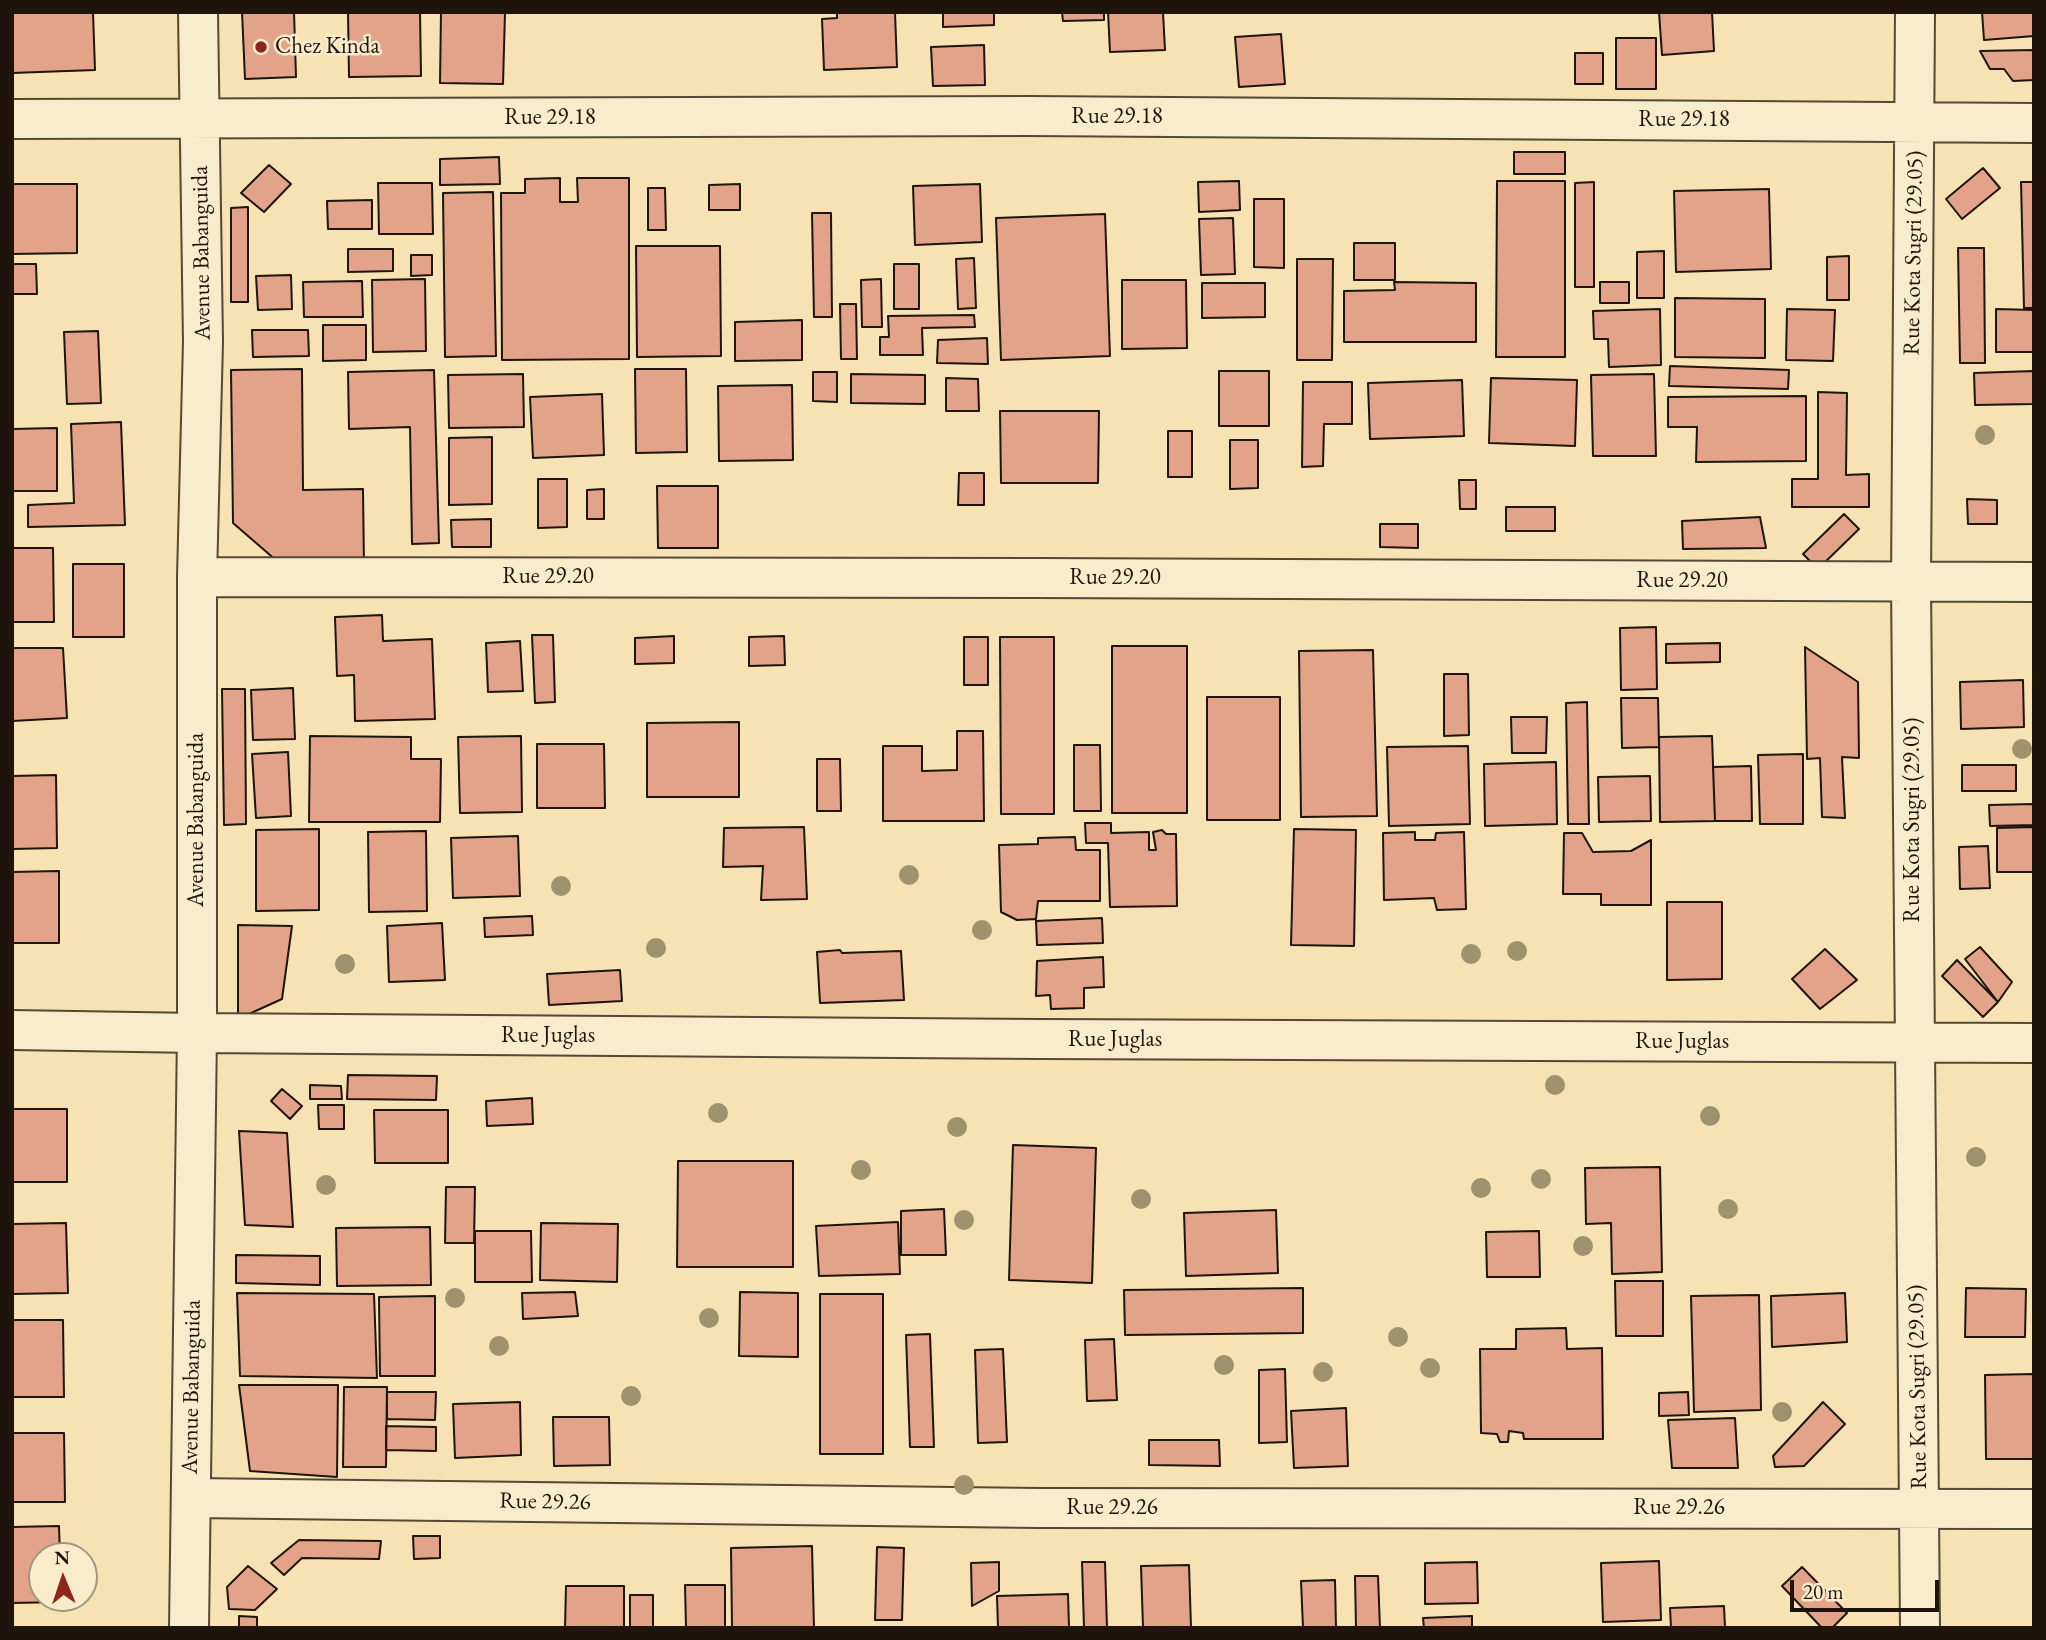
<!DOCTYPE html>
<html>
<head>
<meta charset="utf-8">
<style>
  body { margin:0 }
  #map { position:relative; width:2046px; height:1640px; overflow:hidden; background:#f6e2b2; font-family:"EB Garamond",serif }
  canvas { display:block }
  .frame { position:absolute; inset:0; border:14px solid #1e140c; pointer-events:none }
  .north { position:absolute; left:28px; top:1542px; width:70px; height:70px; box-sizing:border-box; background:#f9eccd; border:2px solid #a19680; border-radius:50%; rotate:358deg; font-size:19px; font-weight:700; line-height:28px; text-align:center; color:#1e140c }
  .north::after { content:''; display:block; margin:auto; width:24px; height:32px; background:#8f2418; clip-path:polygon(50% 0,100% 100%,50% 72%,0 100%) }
  .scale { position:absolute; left:1790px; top:1580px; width:149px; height:32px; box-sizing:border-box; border:4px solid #1e140c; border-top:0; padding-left:9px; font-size:21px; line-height:24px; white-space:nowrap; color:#1e140c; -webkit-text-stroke:5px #f9eccd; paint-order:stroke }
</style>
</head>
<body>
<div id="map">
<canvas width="2046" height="1640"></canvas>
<div class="frame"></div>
<div class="north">N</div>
<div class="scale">20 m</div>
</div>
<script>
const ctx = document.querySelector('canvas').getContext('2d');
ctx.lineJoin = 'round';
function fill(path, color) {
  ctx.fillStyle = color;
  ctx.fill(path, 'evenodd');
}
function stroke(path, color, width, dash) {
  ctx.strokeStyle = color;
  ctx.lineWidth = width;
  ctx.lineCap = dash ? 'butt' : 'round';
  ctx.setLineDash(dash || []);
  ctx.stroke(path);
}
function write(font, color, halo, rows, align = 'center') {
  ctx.font = font + ' "EB Garamond",serif';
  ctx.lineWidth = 5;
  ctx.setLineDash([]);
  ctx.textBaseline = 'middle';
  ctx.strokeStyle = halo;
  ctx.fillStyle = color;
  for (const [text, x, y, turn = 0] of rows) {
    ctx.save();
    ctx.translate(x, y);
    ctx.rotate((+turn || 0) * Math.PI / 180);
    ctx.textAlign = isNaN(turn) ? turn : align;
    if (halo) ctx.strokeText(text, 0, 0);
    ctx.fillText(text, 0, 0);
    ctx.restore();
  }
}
const building = new Path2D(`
  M12 12H93L95 70 12 73Z
  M242 12H294L296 77 245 79Z
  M348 12H420L421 76 349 77Z
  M441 12 505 13 503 84 440 83Z
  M837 12H895L897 67 824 70 822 19 837 18Z
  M943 12H994V25L943 27Z
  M1062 12H1104V20L1063 21Z
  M1108 12H1163L1165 50 1110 52Z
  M1659 12H1712L1714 51 1662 55Z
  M1982 12H2034V36L1984 40Z
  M1281 34 1285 84 1239 87 1235 37Z
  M1616 38H1656V89H1616Z
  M984 45 985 85 933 86 931 47Z
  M2034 50V80L2013 81 2004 69H1990L1980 51Z
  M1575 53H1603V84H1575Z
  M1514 152H1565V174H1514Z
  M499 157 500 184 440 185V159Z
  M269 165 291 184 264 212 241 193Z
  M1983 168 2000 188 1962 219 1946 199Z
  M560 178V202H578L577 178H629V359L502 360 501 193H525V179Z
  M1239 181 1240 210 1199 212 1198 182Z
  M1497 181H1565V357H1496Z
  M1594 182V287H1575V183Z
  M2021 182H2034V308H2024Z
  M378 183H432L433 234H379Z
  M12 184H77V253L12 254Z
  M740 184V210H709V185Z
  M980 184 982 242 915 245 913 186Z
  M648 188H665L666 230H648Z
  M1769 189 1771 269 1676 272 1674 191Z
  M493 192 496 356 445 357 443 193Z
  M1254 199H1284V268L1254 267Z
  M372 200V229H328L327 201Z
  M248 207V302H231V208Z
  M812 213H831L832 317H814Z
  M1105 214 1110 356 1001 360 996 218Z
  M1233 218 1235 274 1201 275 1199 219Z
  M1354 243H1395V280H1354Z
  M636 246H720L721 356 637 357Z
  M1958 248H1984L1985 363H1960Z
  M348 249H393V271L348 272Z
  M1664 251V298H1637V252Z
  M411 255H432V275L411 276Z
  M1849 256V300H1827V257Z
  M974 258 976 308 958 309 956 259Z
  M1297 259H1333L1332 360H1297Z
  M12 264H36L37 294H12Z
  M894 264H919V309H894Z
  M291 275 292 309 258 310 256 276Z
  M425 279 426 351 373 352 372 280Z
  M881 279 882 327H862L861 280Z
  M1122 280H1186L1187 348 1122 349Z
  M362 281 363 317H304L303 282Z
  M1394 282 1476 283V342H1344V291L1395 290Z
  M1600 282H1629V303H1600Z
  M1202 283H1265V317L1202 318Z
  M1675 298 1765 299V358L1675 357Z
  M840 304H856L857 359H841Z
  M1660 309 1661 365 1609 367 1608 339H1594L1593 311Z
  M1787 309 1835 310 1833 361 1786 360Z
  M1996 309 2034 310V352H1996Z
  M974 315 975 327 922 328 923 355H880V337H889L888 316Z
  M802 320V360L735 361V322Z
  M323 325H366V360L323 361Z
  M252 330H308L309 356 253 357Z
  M98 331 101 403 67 404 64 332Z
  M987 338 988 364 937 363 938 340Z
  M1670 366 1789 370 1788 389 1669 386Z
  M302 369 303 490 363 489 364 567 285 568 233 523 231 370Z
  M635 369H686L687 452 636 453Z
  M434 370 439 543 412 544 410 427 349 429 348 372Z
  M1219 371H1269V426H1219Z
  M2034 371V404L1975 405 1974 373Z
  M813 372H837V402L813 401Z
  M523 374 524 427 449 428 448 375Z
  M851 374 925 375V404L851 403Z
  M1654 374 1656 456H1593L1591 375Z
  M946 378 978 379 979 411H946Z
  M1491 378 1577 380 1575 446 1489 443Z
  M1462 380 1464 436 1370 439 1368 383Z
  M1303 382H1352V424H1324L1323 466 1302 467Z
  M792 385 793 460 719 461 718 386Z
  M1818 392 1847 393 1846 475 1869 474V507H1792V479H1818Z
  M602 394 604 455 533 458 530 397Z
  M1806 396V461L1696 462 1697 427H1668V397Z
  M1000 411H1099L1098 483H1001Z
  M121 422 125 525 28 527V505L74 503 71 424Z
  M57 428V491H12V429Z
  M1168 431H1192V477H1168Z
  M492 437V504L449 505V438Z
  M1230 440H1258V488L1230 489Z
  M959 473H984V505H958Z
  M538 479H567V527L538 528Z
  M1459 480H1476V509H1460Z
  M657 486H718V548H658Z
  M604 489V519H587V490Z
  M1967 499 1997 500V524H1968Z
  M1506 507H1555V531H1506Z
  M1844 514 1859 529 1818 569 1803 554Z
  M1760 517 1766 548 1683 549 1682 521Z
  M491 519V547H452L451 520Z
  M1380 524H1418V548L1380 547Z
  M12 548H53L54 622H12Z
  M73 564H124V637H73Z
  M382 615 383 641 432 639 435 719 355 721 354 675 337 676 335 617Z
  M1656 627 1657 689 1621 690 1620 628Z
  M532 635H553L555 702 535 703Z
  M674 636V663L635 664V638Z
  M784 636 785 665 749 666V637Z
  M964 637H988V685H964Z
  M1000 637H1054V814H1001Z
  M520 641 523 691 488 692 486 643Z
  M1720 643V662L1666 663V644Z
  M1112 646H1187V813H1112Z
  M1805 647 1858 682 1859 758 1842 757 1845 818 1822 817 1820 758 1807 759Z
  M12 648H63L67 718 12 721Z
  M1373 650 1377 816 1301 817 1299 651Z
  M1444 674H1468L1469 735 1444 736Z
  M2023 680 2024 727 1961 729 1960 682Z
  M293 688 295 739 253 740 251 690Z
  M222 689H245L246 824 224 825Z
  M1207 697H1280V820H1207Z
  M1621 698H1658L1659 747 1622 748Z
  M1587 702 1589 824H1568L1566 703Z
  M1511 717H1547L1546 753H1512Z
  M739 722V797H647V723Z
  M957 731H983L984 821H883V746H922V771L957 770Z
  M310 736 411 737V759H441L440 822H309Z
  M521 736 522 812 460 813 458 737Z
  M1712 736 1715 821 1660 822 1659 737Z
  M537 744H604L605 808H537Z
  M1074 745H1100L1101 811H1074Z
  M1468 746 1470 824 1389 826 1387 747Z
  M288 752 291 816 256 818 252 754Z
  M1803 754V824H1760L1758 755Z
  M817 759H840L841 811H817Z
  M1556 762 1557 824 1485 826 1484 764Z
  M1962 765H2016V791H1962Z
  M1751 766 1752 821H1715L1713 767Z
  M56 775 57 848 12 849V776Z
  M1650 776 1651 821 1599 822 1598 777Z
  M2034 804V825L1990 826 1989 805Z
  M1085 823H1111V833L1149 832V850H1156L1153 832 1162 830 1166 834H1176L1177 906 1110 907 1108 843H1086Z
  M804 827 807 899 761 900 763 866 723 867 724 828Z
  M2034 827V872H1997V828Z
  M319 829V910L256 911V830Z
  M1294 829 1356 830 1354 946 1291 945Z
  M426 831 427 911 369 912 368 832Z
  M1415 832V840H1435L1436 833 1464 832 1466 909 1437 910 1434 898 1384 900 1383 833Z
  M1564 833H1582L1593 852 1631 851 1651 840V905H1601V894H1563Z
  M518 836 520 896 453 898 451 838Z
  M1075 837 1076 850H1100V901H1038L1036 919 1017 920 1001 912 999 845 1038 844V838Z
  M1988 846 1990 888 1960 889 1959 847Z
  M59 871V943H12V872Z
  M1667 902H1722V979L1667 980Z
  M532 916 533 935 485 937 484 918Z
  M1102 918 1103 943 1037 945 1036 921Z
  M442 923 445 980 389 982 387 926Z
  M238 925 292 926 282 999 238 1019Z
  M1980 947 2012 982 1998 1002 1965 959Z
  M1825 949 1857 980 1820 1009 1792 979Z
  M840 950 842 953 901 951 904 1000 820 1003 817 952Z
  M1103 957 1104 987 1084 988V1008L1051 1009 1050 995 1036 996 1037 961Z
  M1957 960 1998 1002 1983 1017 1942 976Z
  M620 970 622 1001 549 1005 547 974Z
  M348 1075 437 1076 436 1100 347 1099Z
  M310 1085 341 1086 342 1099H310Z
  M282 1089 302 1106 290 1119 271 1101Z
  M532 1098 533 1124 487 1126 486 1101Z
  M318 1105H344V1129H319Z
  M12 1109H67V1182H12Z
  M374 1110H448V1163H375Z
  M239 1131 287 1133 293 1227 245 1225Z
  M1013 1145 1096 1148 1092 1283 1009 1280Z
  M678 1161H793V1267H677Z
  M1660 1167 1662 1272 1612 1274 1611 1223 1586 1224 1585 1168Z
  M446 1187H475L474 1243H445Z
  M944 1209 946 1255H901V1211Z
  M1276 1210 1278 1273 1186 1276 1184 1213Z
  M898 1222 900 1274 819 1276 816 1226Z
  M66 1223 68 1293 12 1294V1224Z
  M541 1223 618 1224 617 1282 540 1280Z
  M430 1227 431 1285 337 1286 336 1228Z
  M475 1231H531L532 1282H475Z
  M1539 1231 1540 1277H1487L1486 1232Z
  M236 1255 320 1256V1285L236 1283Z
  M1615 1281H1663V1336H1616Z
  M1303 1288V1333L1125 1335 1124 1290Z
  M1966 1288 2026 1289 2025 1337H1965Z
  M575 1292 578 1316 523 1319 522 1293Z
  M740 1292 798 1293V1357L739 1356Z
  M237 1293 374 1294 377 1378 240 1376Z
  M1845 1293 1847 1342 1772 1347 1771 1296Z
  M820 1294H883V1454H820Z
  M1759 1295 1761 1410 1694 1412 1691 1296Z
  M435 1296V1376H380L379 1297Z
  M12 1320H63L64 1397H12Z
  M1566 1328 1567 1349 1602 1348 1603 1439H1524L1523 1433 1509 1431 1508 1442H1500L1497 1434 1481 1433 1480 1349H1516V1329Z
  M930 1334 934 1447H910L906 1335Z
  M1114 1339 1117 1400 1087 1401 1085 1340Z
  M1003 1349 1007 1442 978 1443 975 1350Z
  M1285 1369 1287 1442 1259 1443V1370Z
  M2034 1374V1459H1986L1985 1375Z
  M239 1385H338L337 1477 250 1471Z
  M344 1387H387L386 1467H343Z
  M387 1392H436L435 1420 387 1419Z
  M1688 1392 1689 1415 1659 1416V1393Z
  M520 1402 521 1455 455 1458 453 1404Z
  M1823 1402 1845 1424 1804 1466 1775 1467 1773 1456Z
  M1346 1408 1348 1466 1294 1468 1291 1411Z
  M553 1417H609L610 1465 554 1466Z
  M1735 1418 1738 1468H1672L1668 1420Z
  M386 1426 436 1427V1451L386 1450Z
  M12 1433H64L65 1502H12Z
  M1149 1440H1219L1220 1466 1149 1465Z
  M59 1526 60 1556H42V1598H60V1602L12 1603V1527Z
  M413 1536H440V1558L414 1559Z
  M299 1540 381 1541 379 1559 302 1558 284 1575 271 1563Z
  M812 1546 814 1628H732L731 1548Z
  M877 1547 904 1548 902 1620H875Z
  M1659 1561 1661 1620 1603 1622 1601 1563Z
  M999 1562V1591L972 1606 971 1563Z
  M1082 1562H1105L1107 1628H1084Z
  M1477 1562 1478 1603 1425 1604V1563Z
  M1189 1565 1191 1628H1143L1141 1566Z
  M248 1566 277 1589 255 1610 229 1609 227 1587Z
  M1802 1567 1847 1613 1832 1628H1822L1782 1586Z
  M1355 1576H1378L1380 1628H1356Z
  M1335 1580 1336 1628H1303L1301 1581Z
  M685 1585H725V1628H686Z
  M566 1586H624V1628H565Z
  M1068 1594 1069 1628H998L997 1596Z
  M630 1595H653V1628H630Z
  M1724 1606 1725 1628H1671L1670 1608Z
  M239 1616 257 1617V1628H239Z
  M1472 1616V1628H1424L1423 1618Z`);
const minor = new Path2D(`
  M1915 12 1911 582 1920 1628
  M12 119 1027 116 2034 123
  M197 577 1035 578 2034 582
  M12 1030 197 1033 1040 1039 2034 1043
  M191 1498 1040 1508 2034 1509
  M189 1628 197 1033V577L203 342 198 12`);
const trees = [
  [1985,435],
  [2022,749],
  [909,875],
  [561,886],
  [982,930],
  [656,948],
  [1517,951],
  [1471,954],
  [345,964],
  [1555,1085],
  [718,1113],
  [1710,1116],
  [957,1127],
  [1976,1157],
  [861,1170],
  [1541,1179],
  [326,1185],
  [1481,1188],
  [1141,1199],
  [1728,1209],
  [964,1220],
  [1583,1246],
  [455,1298],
  [709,1318],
  [1398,1337],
  [499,1346],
  [1224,1365],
  [1430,1368],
  [1323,1372],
  [631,1396],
  [1782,1412],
  [964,1485]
];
const markers = [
  [261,47,7,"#8f2418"]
];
const poiNames = [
  ["Chez Kinda",275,47]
];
const streetNames = [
  ["Rue 29.18",1117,117],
  ["Rue 29.18",550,118],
  ["Rue 29.18",1684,120],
  ["Avenue Babanguida",202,253,-91],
  ["Rue Kota Sugri (29.05)",1914,253,-89],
  ["Rue 29.20",548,577],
  ["Rue 29.20",1115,578],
  ["Rue 29.20",1682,581],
  ["Avenue Babanguida",197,820,-90],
  ["Rue Kota Sugri (29.05)",1913,820,-90],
  ["Rue Juglas",548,1036],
  ["Rue Juglas",1115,1040],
  ["Rue Juglas",1682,1042],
  ["Avenue Babanguida",192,1387,-89],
  ["Rue Kota Sugri (29.05)",1918,1387,-91],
  ["Rue 29.26",545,1502,1],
  ["Rue 29.26",1112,1508],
  ["Rue 29.26",1679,1508]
];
fill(building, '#e3a388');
stroke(building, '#1e140c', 2);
stroke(minor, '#544836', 42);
stroke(minor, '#f9eccd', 38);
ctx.fillStyle = '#9e926f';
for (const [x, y] of trees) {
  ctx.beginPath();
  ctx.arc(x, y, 10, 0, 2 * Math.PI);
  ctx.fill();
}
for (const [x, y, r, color] of markers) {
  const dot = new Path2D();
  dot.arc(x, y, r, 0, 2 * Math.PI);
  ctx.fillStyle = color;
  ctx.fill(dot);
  stroke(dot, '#f9eccd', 2.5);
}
write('23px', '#1e140c', '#f9eccd', poiNames, 'left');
write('23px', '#1e140c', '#f9eccd', streetNames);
</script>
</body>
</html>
